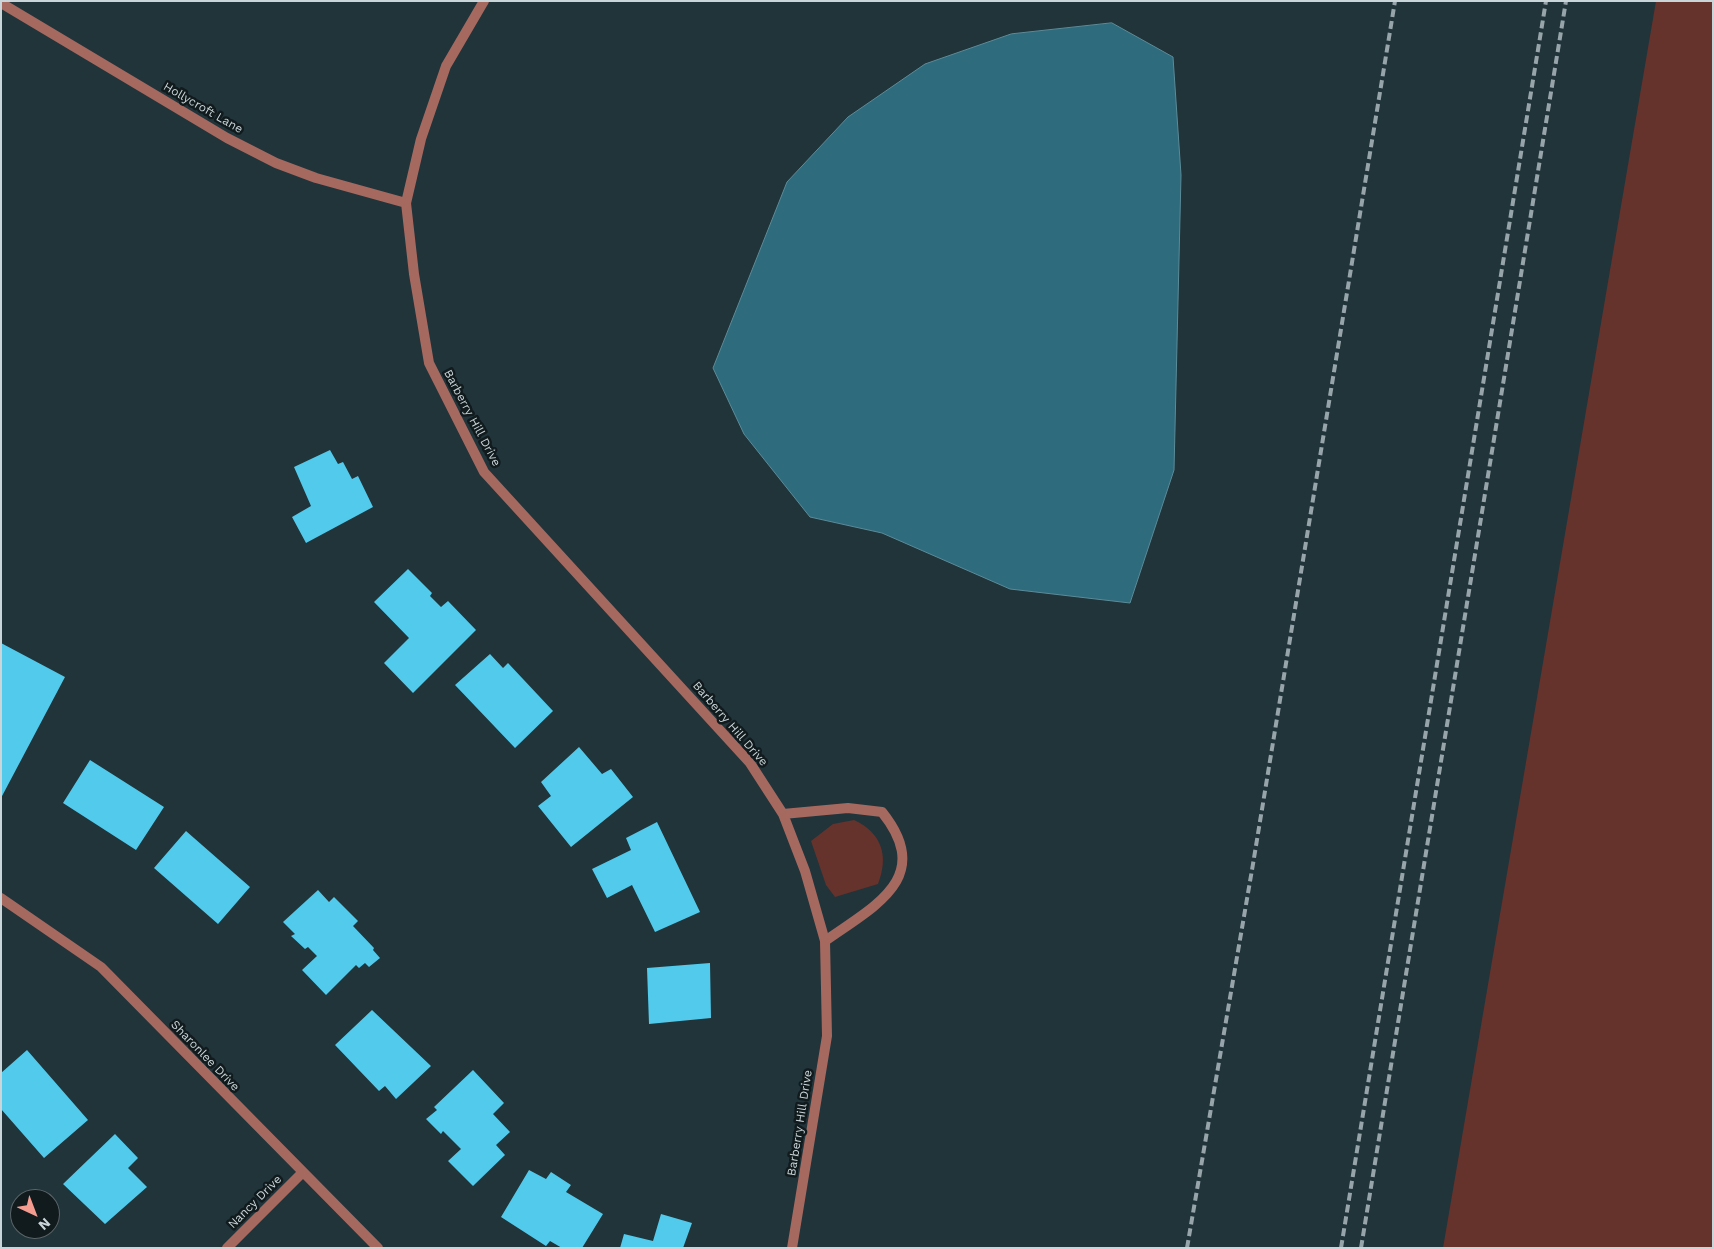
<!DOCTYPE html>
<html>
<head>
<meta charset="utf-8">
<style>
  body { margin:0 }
  #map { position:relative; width:1714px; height:1249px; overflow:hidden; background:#20343a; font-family:"Work Sans",sans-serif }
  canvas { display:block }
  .frame { position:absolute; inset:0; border:2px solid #c9d5d9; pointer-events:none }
  .north { position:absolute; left:10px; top:1189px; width:50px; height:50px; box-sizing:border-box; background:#111a1d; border:1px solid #5b6568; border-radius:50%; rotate:137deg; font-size:14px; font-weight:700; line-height:20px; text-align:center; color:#c9d5d9 }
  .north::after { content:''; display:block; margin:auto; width:18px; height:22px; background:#f59c90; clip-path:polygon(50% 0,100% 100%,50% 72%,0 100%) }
</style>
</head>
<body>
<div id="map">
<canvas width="1714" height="1249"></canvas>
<div class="frame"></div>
<div class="north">N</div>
</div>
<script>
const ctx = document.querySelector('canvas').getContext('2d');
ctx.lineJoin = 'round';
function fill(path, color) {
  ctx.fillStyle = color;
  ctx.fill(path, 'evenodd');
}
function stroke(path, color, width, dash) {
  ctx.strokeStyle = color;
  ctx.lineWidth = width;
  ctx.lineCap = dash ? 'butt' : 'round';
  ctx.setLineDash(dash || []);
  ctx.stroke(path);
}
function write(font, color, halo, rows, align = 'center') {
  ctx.font = font + ' "Work Sans",sans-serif';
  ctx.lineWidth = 5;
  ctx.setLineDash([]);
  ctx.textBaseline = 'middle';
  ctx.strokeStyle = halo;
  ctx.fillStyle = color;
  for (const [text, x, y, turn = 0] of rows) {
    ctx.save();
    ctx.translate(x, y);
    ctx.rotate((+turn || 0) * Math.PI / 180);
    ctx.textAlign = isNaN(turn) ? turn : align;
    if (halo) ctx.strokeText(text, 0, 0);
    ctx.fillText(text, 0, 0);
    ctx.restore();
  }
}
const green = new Path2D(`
  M1656 1H1713V1248H1443Z
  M854 820C882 833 889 856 878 884L835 897 826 885 811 841 833 824Z`);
const water = new Path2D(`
  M1112 23 1173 57 1181 175 1174 470 1130 603 1010 589 882 533 810 517 744 434 713 368 787 182 848 117 925 64 1011 34Z`);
const building = new Path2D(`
  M330 450 338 464 343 462 352 479 358 476 373 507 306 543 292 517 311 506 294 467Z
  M408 569 432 593 430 596 441 607 448 601 476 630 413 693 384 663 409 638 374 602Z
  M1 643 65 677 1 798Z
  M490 654 503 668 508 663 553 711 515 748 455 685Z
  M579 747 602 774 611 769 633 797 571 847 538 806 551 796 541 782Z
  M90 760 164 807 136 850 63 803Z
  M657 822 700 912 655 932 632 885 607 898 592 869 631 850 626 838Z
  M186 831 250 887 218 924 154 868Z
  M318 890 329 902 334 897 358 921 353 926 374 948 373 950 380 958 369 967 365 963 359 968 356 965 326 995 302 970 317 956 308 947 305 949 291 936 295 934 283 922Z
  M710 963 711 1018 649 1024 647 968Z
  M372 1010 431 1066 396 1099 385 1086 379 1091 335 1045Z
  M27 1050 88 1120 44 1158 1 1109V1073Z
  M473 1070 504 1103 493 1114 510 1132 496 1145 505 1155 473 1186 448 1161 461 1149 443 1131 441 1134 426 1119 437 1110 434 1107Z
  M115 1134 138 1158 128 1168 147 1187 105 1224 63 1184Z
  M529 1170 546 1179 551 1172 571 1185 566 1192 603 1214 582 1248H562L550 1241 546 1246 501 1217Z
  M661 1214 692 1223 683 1248H620L624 1234 653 1241Z`);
const street = new Path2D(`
  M484 1 446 66 421 139 406 203 414 274 429 363 484 472 750 763 783 814 805 871 825 941 827 1036 792 1248
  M1 3 227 138 276 163 316 178 406 203
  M783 814 848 808 882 812C935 878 874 906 825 941
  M1 898 101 967 378 1248
  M227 1248 302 1173`);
const rail = new Path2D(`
  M1187 1248 1253 864 1395 1
  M1341 1248 1546 1
  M1361 1248 1566 1`);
const streetNames = [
  ["Hollycroft Lane",203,108,30],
  ["Barberry Hill Drive",472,418,62],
  ["Barberry Hill Drive",730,724,49],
  ["Sharonlee Drive",205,1056,46],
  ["Barberry Hill Drive",800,1123,-81],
  ["Nancy Drive",255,1202,-45]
];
fill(green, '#66322c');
fill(water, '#2d6b7d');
stroke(water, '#5c8b99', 1);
fill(building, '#52caec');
stroke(street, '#a56960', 10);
stroke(rail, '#97a5aa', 4, [8, 4]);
write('12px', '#c9d5d9', '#111a1d', streetNames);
</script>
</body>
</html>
